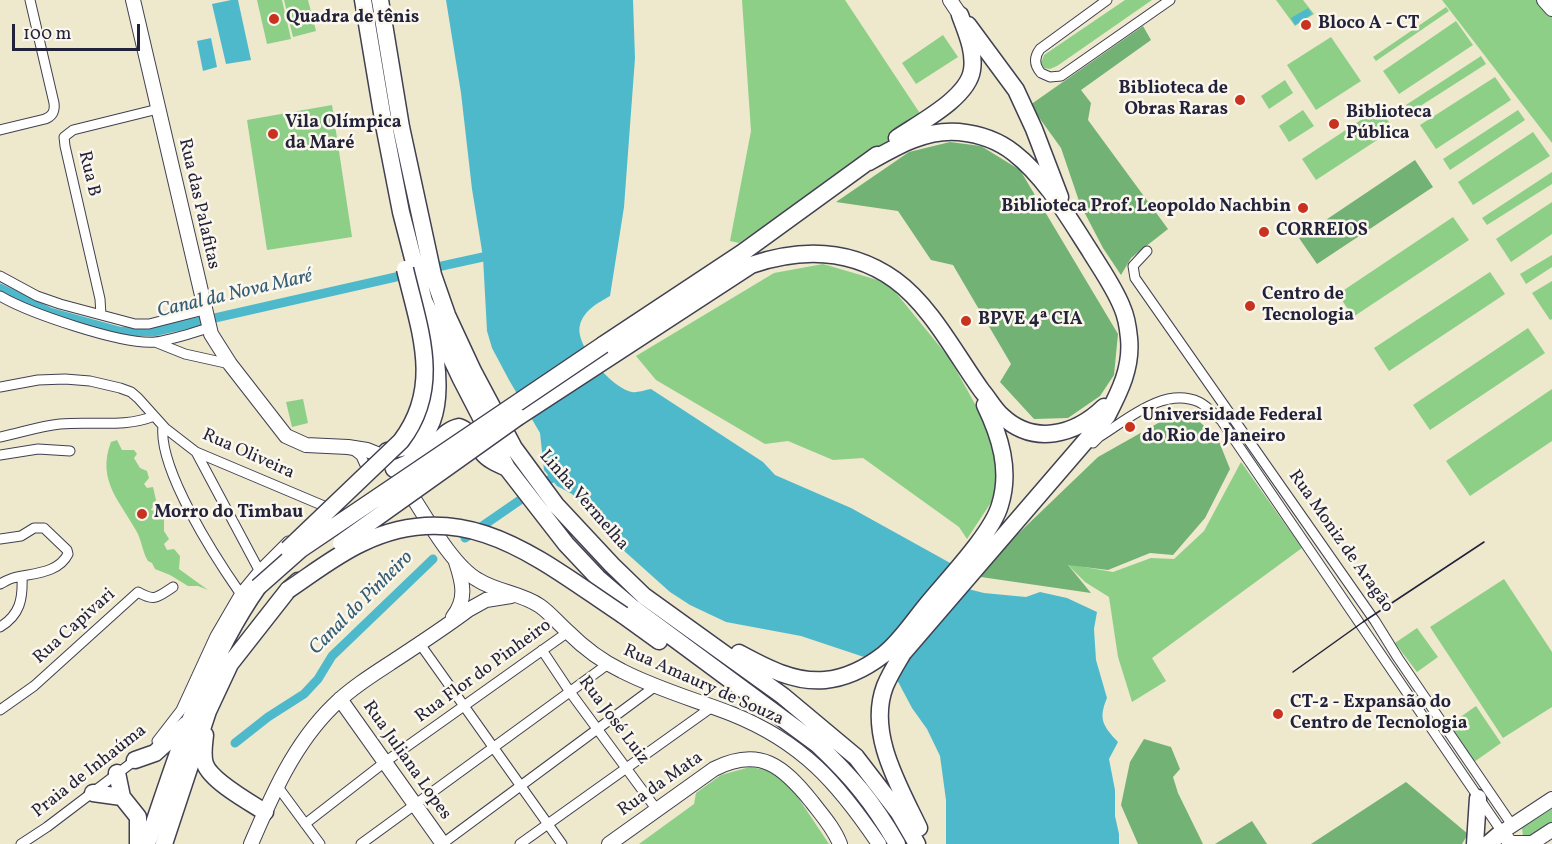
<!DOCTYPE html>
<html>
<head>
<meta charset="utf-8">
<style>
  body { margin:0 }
  #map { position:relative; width:1552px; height:844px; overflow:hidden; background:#eee8cd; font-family:Vollkorn,serif }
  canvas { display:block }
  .scale { position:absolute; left:12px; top:24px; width:128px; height:27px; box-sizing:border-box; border:3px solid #22223b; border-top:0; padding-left:8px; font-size:18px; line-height:21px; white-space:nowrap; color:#22223b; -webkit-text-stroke:4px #fbf7ec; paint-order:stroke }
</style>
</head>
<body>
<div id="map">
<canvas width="1552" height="844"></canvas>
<div class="scale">100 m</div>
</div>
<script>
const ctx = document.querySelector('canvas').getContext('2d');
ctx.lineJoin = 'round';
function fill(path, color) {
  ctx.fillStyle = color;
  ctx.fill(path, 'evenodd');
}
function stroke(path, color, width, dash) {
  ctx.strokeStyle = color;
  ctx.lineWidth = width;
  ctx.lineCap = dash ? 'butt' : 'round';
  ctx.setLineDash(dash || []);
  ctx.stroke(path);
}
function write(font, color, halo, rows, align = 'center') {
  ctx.font = font + ' Vollkorn,serif';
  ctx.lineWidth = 5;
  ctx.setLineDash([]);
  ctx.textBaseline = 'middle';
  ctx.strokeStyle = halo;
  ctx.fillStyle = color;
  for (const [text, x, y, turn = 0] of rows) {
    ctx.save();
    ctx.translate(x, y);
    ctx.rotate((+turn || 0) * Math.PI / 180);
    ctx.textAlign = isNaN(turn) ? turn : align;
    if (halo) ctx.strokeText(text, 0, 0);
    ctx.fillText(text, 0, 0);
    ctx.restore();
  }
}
const green = new Path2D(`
  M257 0H282L291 39 267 44Z
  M284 0H308L316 31 293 37Z
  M742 0H845L923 118 739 243 730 241 751 131Z
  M1125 0H1152L1057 66 1050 69 1044 68 1041 63 1044 55Z
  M1276 0H1303L1314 14 1295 26Z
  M1442 0H1538L1552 15V143Z
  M1446 7 1449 11 1376 61 1373 57Z
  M1456 21 1473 45 1399 94 1383 71Z
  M943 35 958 57 916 84 902 63Z
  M1331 37 1361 81 1316 110 1287 65Z
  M1481 56 1486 64 1411 112 1406 105Z
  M1495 77 1511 100 1436 149 1420 125Z
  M1285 80 1293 93 1269 109 1261 96Z
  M332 105 352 237 267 250 247 120Z
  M1379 108 1394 129 1316 180 1302 159Z
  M1303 110 1314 126 1289 142 1279 126Z
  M1518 110 1525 120 1450 170 1443 159Z
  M1533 132 1550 156 1473 205 1458 182Z
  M1552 172V184L1487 225 1482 218Z
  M1552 202V234L1511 262 1496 239Z
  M1453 217 1469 240 1353 317 1338 294Z
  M1552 255V267L1526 284 1520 274Z
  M823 264 888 283 950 359 995 440 999 472 992 501 967 539 959 527 863 458 833 460 788 441 765 444 656 380 636 356 774 273Z
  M1490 272 1505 294 1389 371 1374 348Z
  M1552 281V319L1550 320 1532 293Z
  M1528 328 1545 353 1430 430 1413 405Z
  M1552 389V441L1470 496 1446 461Z
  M303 399 308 423 292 427 286 402Z
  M117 440 122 450H134L137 454 134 458 140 468 147 471 149 478 144 484 147 488 153 487 156 500 151 510 158 512 164 518V531L169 539 164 544 167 550 174 549 180 556 179 569 208 590 198 586H188L170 575 155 569 152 563 148 561C143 553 142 543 138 534 121 502 96 481 111 442Z
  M1241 462 1302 548 1152 658 1166 681 1132 702 1118 657 1109 597 1085 582 1067 564 1113 572 1151 558 1174 559 1204 531Z
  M1504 579 1552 652V707L1503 738 1430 627Z
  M1417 628 1438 657 1417 672 1395 643Z
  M1476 706 1501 743 1474 762 1449 725Z
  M750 767 772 771 789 784 829 844H639L694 804 696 793 721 775Z
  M1552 808V822L1527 839 1523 837 1522 828Z`);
const forest = new Path2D(`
  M1143 26 1151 40 1081 90 1091 103 1088 120 1168 229 1131 258 1121 275 1103 248 1080 204 1061 148 1030 105Z
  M950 142 981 146 1020 170 1118 334 1114 375 1100 396 1068 418 1034 419 1000 382 1011 364 953 265 931 260 898 211 836 202 909 152Z
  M1415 160 1433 187 1317 264 1299 238Z
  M1187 410 1218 439 1230 469 1205 518 1173 555 1150 553 1108 570 1068 565 1091 593 974 576 1098 457 1160 422Z
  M1144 739 1171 747 1180 769 1173 777 1178 793 1203 844H1138L1121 805 1130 762Z
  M1406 782 1468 834 1462 844H1311Z
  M1252 821 1267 844H1215Z`);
const water = new Path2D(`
  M231 0H238L251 60 226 64 212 4Z
  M446 0H633L635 58 624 207 610 296C598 303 584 310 580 325 574 345 612 388 632 392 637 393 645 390 651 389L763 462 775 475 851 508 952 564 964 588 984 593 1026 597 1040 592 1067 598 1097 612 1094 629 1096 660 1107 698C1098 719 1103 726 1118 742L1109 759 1115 790V816L1119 834V844H946V800L940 756 927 729 912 708 895 676 886 667 864 657 801 636 726 622 690 605 670 592 622 549 572 494 557 486 544 470 540 433 509 380 492 348 487 331 483 257 472 189 461 93Z
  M1308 8 1312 14 1295 25 1291 18Z
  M211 38 217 67 203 71 197 41Z`);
const canal = new Path2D(`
  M428 269 483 257
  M0 288 50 312 119 331 153 332 409 274
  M465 538 552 478
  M235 743 268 717 304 694 318 679 332 656 433 559`);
const street = new Path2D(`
  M1107 0 1040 49C1034 57 1034 65 1041 73L1050 77 1061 76 1170 0
  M0 130 45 119C53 116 55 111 54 103L30 0
  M1147 251 1133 266 1135 278 1375 621 1398 658 1512 825
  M0 276 37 296 60 304 135 324H149L204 310
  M0 296C29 313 122 345 155 342 172 340 191 333 209 328
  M101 315 100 299 65 146 64 137 73 130 158 109
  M155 342 185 354 230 364
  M0 387 38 380 65 379 90 381 120 388 131 392 138 398 165 428 196 452 324 506
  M163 426C158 469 215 557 240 593
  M0 437C20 433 40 426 60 424 92 421 125 428 154 416
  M1093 443 1099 437C1127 420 1164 386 1199 402 1207 406 1214 414 1221 420L1502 832
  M352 449 361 456 365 465
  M196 452 259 570
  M0 455 38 449 70 451
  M0 539 21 536 34 528H44L67 550 68 554C58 574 32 573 13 578 9 579 4 582 0 584
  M0 627C20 615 23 599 22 577
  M420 644 562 844
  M542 650 570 692 657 810
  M0 710 34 686 138 592C155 602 158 597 173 587
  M157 741 181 710 215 636 240 593 259 570 288 541
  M278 787 320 844
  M305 824 385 762 568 632
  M21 844 47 827 138 758
  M361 844 608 664
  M442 844 657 685
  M520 844 712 707`);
const secondary = new Path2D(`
  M133 0 211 334 230 364 286 436 306 445 348 447 367 450 377 454 390 464
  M950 0 960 15
  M1544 0 1552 9
  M406 487C424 513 451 565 478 580 497 592 521 593 540 606 550 613 558 623 567 631 583 647 601 661 622 671 657 689 696 700 732 714 802 742 838 783 879 844
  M453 617C467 599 463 583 456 562
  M340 699 443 844
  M1510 843H1532L1552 830
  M251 844C272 795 294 744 333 706 350 689 372 675 392 662 418 645 444 628 468 610L486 600 511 596
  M609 844 714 769C760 746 783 766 812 802 822 815 834 828 840 844
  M1511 844 1502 832 1552 799`);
const highway = new Path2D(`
  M363 0 384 125 401 212 424 301 461 379 507 468 566 544 598 578 633 608 817 744C852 777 873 802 897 844
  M380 0 401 127 433 275 447 315 473 371 514 448 556 505 612 565 644 596 783 696 856 757 899 813 917 844
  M968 25 1016 90 1034 129 1060 197
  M897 138C919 123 968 98 972 70 975 51 966 32 960 15
  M869 162C897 146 926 129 959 132 979 134 999 141 1014 153 1046 178 1068 217 1090 251 1101 269 1114 287 1122 307 1126 316 1128 327 1129 338 1132 367 1120 391 1107 416L903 653C897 663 890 674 885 686 867 733 899 786 919 828
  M603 345 742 253 877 155
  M518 417 751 265C801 248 850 248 895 280 931 306 956 355 982 391 989 399 994 409 1002 416 1034 446 1075 435 1104 407
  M387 451C397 449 411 447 418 441 447 418 437 358 430 328
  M394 469C408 464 421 457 432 447 441 439 446 430 459 427 471 431 474 443 482 452 488 460 498 464 507 468
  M623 615 659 641
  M739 653C765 667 794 683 825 680 845 678 866 668 883 655 899 643 912 623 925 607 945 582 992 534 1000 505 1011 470 1000 436 985 405
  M205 735C204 745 202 755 205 764 211 781 249 802 265 812
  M135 760 155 753 187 724
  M117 773 122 797 138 817V844
  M93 793 122 797
  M147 844C177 756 204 664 258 587
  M164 844 208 711 230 664 288 590 298 581
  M1475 844 1478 798
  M1488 844 1502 832`);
const tram = new Path2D(`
  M1293 672 1363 622 1484 542`);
const highwayBridge = new Path2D(`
  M341 543 518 417
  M288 549 401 441C443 386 419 329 405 269
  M258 587 301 549 603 345
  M288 590C312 574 336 555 362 543 466 493 541 561 623 615`);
const markers = [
  [274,19,6,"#c8321e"],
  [1306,25,6,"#c8321e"],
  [1240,100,6,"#c8321e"],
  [1334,124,6,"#c8321e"],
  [273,134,6,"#c8321e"],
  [1303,208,6,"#c8321e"],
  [1264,232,6,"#c8321e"],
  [1250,306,6,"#c8321e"],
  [966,321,6,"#c8321e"],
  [1130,427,6,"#c8321e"],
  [142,514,6,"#c8321e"],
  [1278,714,6,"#c8321e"]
];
const poiNames = [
  ["Quadra de tênis",286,19],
  ["Bloco A - CT",1318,25],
  ["Biblioteca de",1228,90,"right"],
  ["Obras Raras",1228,111,"right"],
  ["Biblioteca",1346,114],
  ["Pública",1346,135],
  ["Vila Olímpica",285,124],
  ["da Maré",285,145],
  ["Biblioteca Prof. Leopoldo Nachbin",1291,208,"right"],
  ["CORREIOS",1276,232],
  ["Centro de",1262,296],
  ["Tecnologia",1262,317],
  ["BPVE 4ª CIA",978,321],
  ["Universidade Federal",1142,417],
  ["do Rio de Janeiro",1142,438],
  ["Morro do Timbau",154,514],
  ["CT-2 - Expansão do",1290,704],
  ["Centro de Tecnologia",1290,725]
];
const streetNames = [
  ["Rua B",88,174,77],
  ["Rua das Palafitas",198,204,77],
  ["Rua Oliveira",248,455,24],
  ["Linha Vermelha",583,501,49],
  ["Rua Moniz de Aragão",1340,542,55],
  ["Rua Capivari",75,627,-42],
  ["Rua Flor do Pinheiro",484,672,-36],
  ["Rua Amaury de Souza",703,686,24],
  ["Rua José Luiz",613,721,53],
  ["Rua Juliana Lopes",406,761,55],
  ["Praia de Inhaúma",90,772,-38],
  ["Rua da Mata",661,785,-35]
];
const waterNames = [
  ["Canal da Nova Maré",235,295,-13],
  ["Canal do Pinheiro",362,604,-45]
];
fill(green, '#8dcf87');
fill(forest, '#72b274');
fill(water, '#4fb9cc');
stroke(canal, '#4fb9cc', 9);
stroke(street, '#414051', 11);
stroke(secondary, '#414051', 16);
stroke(highway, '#414051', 19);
stroke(street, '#fff', 9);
stroke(secondary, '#fff', 14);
stroke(highway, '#fff', 16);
stroke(tram, '#22223b', 1.5);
stroke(highwayBridge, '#414051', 19, []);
stroke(highwayBridge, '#fff', 16);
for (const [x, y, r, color] of markers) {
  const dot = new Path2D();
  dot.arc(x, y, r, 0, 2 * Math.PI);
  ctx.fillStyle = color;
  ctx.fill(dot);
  stroke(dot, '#fbf7ec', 2);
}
write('bold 18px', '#22223b', '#fbf7ec', poiNames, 'left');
write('18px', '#22223b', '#fbf7ec', streetNames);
write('italic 20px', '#345e75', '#fbf7ec', waterNames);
</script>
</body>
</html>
